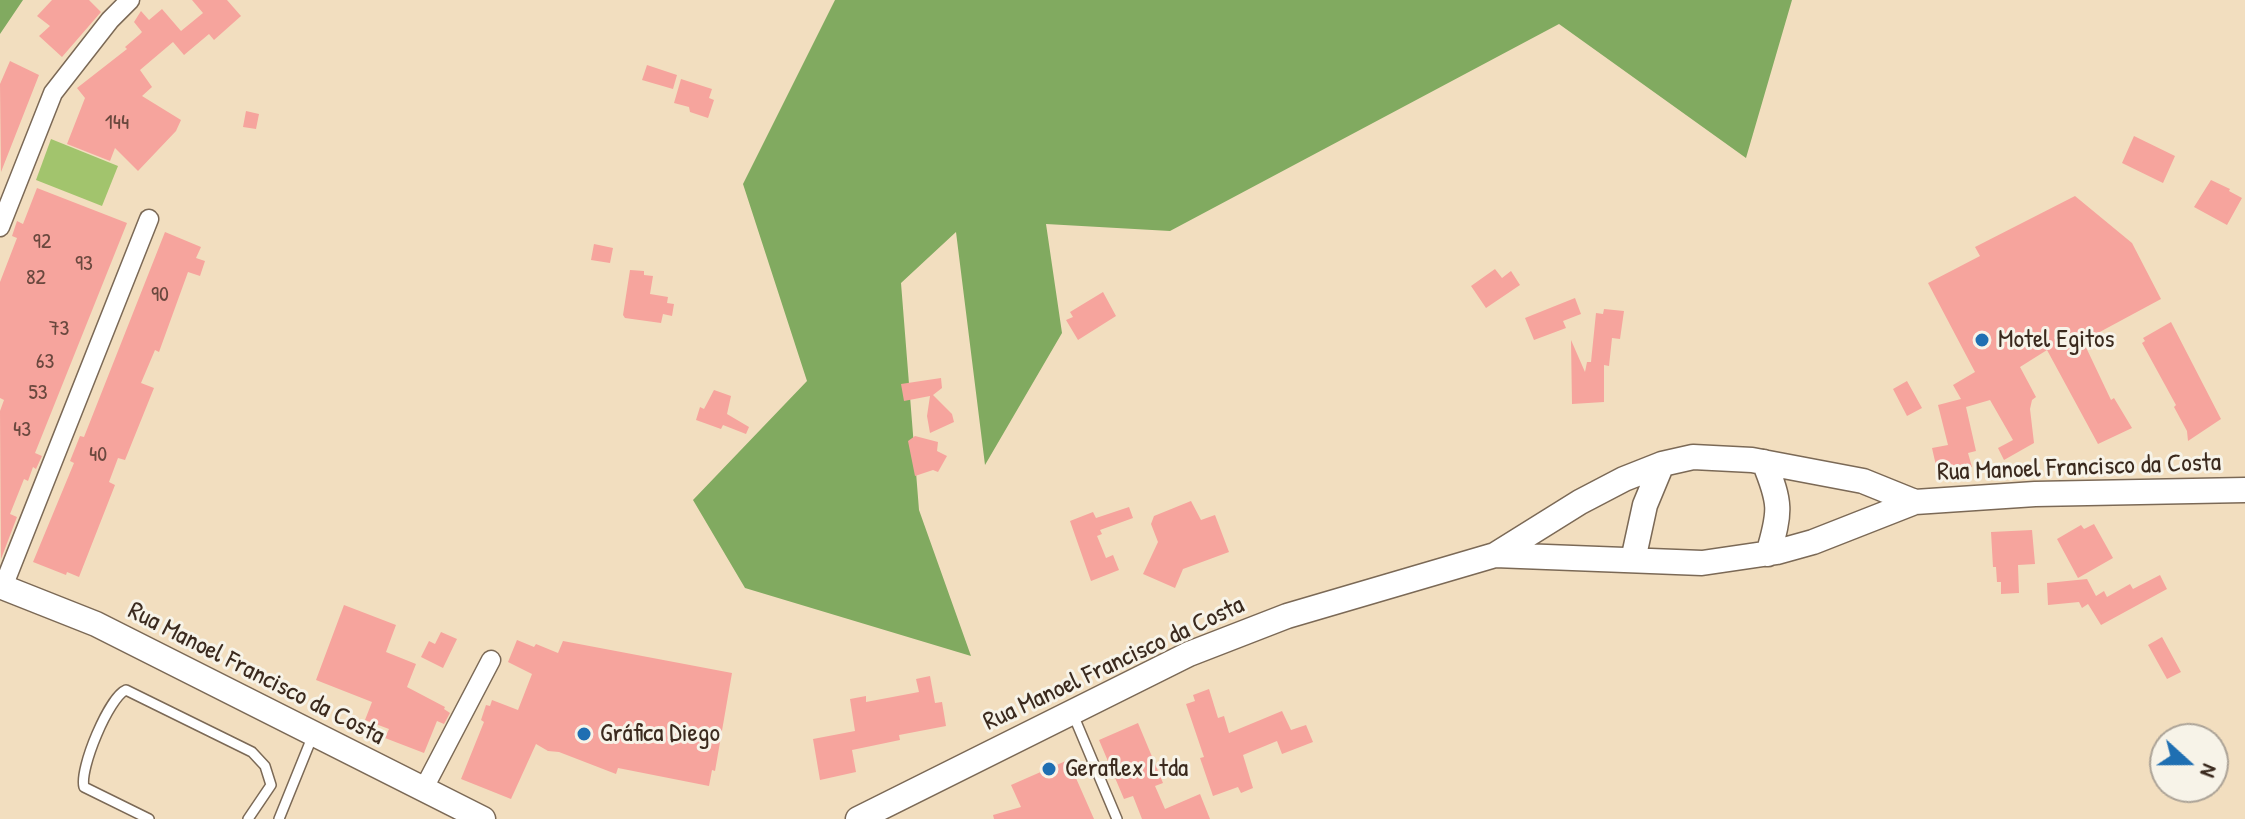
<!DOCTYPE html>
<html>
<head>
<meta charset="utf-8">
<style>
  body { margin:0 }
  #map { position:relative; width:2245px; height:819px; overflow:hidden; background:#f2debf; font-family:"Patrick Hand",sans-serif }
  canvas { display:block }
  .north { position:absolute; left:2149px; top:723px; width:80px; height:80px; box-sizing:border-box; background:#f7f3e8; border:2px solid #aca397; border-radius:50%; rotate:111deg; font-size:22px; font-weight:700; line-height:32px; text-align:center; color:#3b2a1e }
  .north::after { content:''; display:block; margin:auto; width:28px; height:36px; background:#1f6fb2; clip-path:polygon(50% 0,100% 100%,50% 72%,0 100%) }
</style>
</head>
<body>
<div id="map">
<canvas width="2245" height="819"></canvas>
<div class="north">N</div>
</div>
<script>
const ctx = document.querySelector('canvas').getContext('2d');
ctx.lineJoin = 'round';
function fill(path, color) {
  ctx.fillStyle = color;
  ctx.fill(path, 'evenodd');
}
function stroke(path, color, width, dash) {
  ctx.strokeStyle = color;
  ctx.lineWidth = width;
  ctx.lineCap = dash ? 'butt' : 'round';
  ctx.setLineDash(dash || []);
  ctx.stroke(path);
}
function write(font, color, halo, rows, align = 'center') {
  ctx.font = font + ' "Patrick Hand",sans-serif';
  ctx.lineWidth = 6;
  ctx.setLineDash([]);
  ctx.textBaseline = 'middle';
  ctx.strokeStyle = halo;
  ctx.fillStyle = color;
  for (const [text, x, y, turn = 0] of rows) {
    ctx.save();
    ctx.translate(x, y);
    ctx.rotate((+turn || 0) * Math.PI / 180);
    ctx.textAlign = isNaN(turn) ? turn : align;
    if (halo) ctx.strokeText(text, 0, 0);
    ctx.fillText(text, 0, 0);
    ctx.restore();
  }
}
const green = new Path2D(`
  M51 139 118 166 102 206 36 180Z`);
const forest = new Path2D(`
  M0 0H23L0 34Z
  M835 0H1792L1746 158 1559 24 1170 231 1046 224 1062 333 985 465 956 232 901 283 919 510 971 656 745 588 693 500 807 381 743 184Z`);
const building = new Path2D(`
  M52 0H89L101 12 62 57 39 36 50 26 37 16Z
  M192 0H227L241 16 214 40 209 34 184 55 173 42 140 70 152 87 142 96 181 120 176 131 138 171 115 148 110 161 67 144 85 98 77 88 127 49 125 47 139 35 142 32 134 22 141 11 149 20 162 9 181 31 203 13Z
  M10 61 39 75 1 172 0 84Z
  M647 65 677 75 673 89 642 80Z
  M681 79 712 89 709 98 714 100 708 118 690 112 689 107 674 103Z
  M246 111 259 114 256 129 243 127Z
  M2134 136 2175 156 2163 183 2122 163Z
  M2211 180 2230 189 2229 191 2242 198 2227 225 2194 207Z
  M37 188 127 223 35 453 42 456 36 469 33 467 28 481 24 479 10 514 17 517 1 559 0 411 4 400 0 398V282L17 238 12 236 17 221 23 224Z
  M2075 196 2132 243 2161 299 2083 341 2111 400 2114 398 2132 428 2098 444 2047 350 2020 367 2036 397 2032 400 2030 409 2034 443 2004 460 1998 448 2013 440 1990 400 1966 407 1976 451 1968 453 1972 467 1955 470 1954 467 1937 470 1932 448 1948 445 1938 405 1961 399 1953 385 1975 372 1928 283 1980 256 1975 247Z
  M165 232 201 247 196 258 205 261 200 276 188 272 159 352 155 350 141 383 154 388 125 460 118 458 109 482 115 485 79 577 67 572 66 575 33 562 74 463 70 461 80 436 84 437Z
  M594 244 613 248 610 263 591 260Z
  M1495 269 1502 278 1511 271 1520 285 1486 308 1471 286Z
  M630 270 644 271V275L653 276 650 294 668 297 667 303 674 304 672 316 663 314 661 323 625 318 623 315Z
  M1103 292 1116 316 1078 340 1066 320 1073 317 1070 312Z
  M1575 298 1581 314 1563 321 1566 328 1534 340 1525 318Z
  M1604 309 1624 311 1620 339 1612 338 1609 366 1604 365V402L1572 404 1571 340 1585 372 1587 362H1591L1596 313 1603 314Z
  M2171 322 2221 419 2188 441 2187 431 2174 407 2176 405 2142 343 2145 341 2143 338Z
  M941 378 942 388 933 395 952 414 954 422 930 433 927 416 930 396 904 401 901 384Z
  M1907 381 1922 408 1907 416 1893 389Z
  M714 390 731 396 727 414 749 427 746 434 723 425 721 429 696 420 700 407 704 409Z
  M915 436 938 442 937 451 947 456 938 472 933 470 915 476 908 441Z
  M1191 501 1201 520 1215 515 1229 552 1183 569 1175 588 1143 574 1158 542 1151 524 1154 516Z
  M1129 507 1133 518 1100 530 1102 534 1097 536 1106 558 1113 555 1119 570 1091 581 1070 521 1093 512 1096 518Z
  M2094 524 2113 558 2078 578 2057 539 2081 525 2084 529Z
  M2032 530 2035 564 2018 565 2019 593 2001 594V582H1997L1996 567H1993L1991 532Z
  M2160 575 2167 589 2101 625 2088 604 2082 608 2079 602 2048 605 2047 583 2087 579 2096 596 2104 591 2107 597 2130 584 2133 589Z
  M344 605 396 625 386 652 416 664 407 687 445 707 444 709 450 713 444 724 437 721 424 753 385 738 389 729 365 720 372 702 316 680Z
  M441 632 457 639 443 668 421 657 429 641 435 644Z
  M2162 637 2181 672 2167 679 2148 645Z
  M517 640 534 647 536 644 558 653 563 641 732 673 715 771 712 770 709 786 618 768 616 774 559 752 548 751 536 744 511 799 461 779 484 722 481 720 486 705 490 706 492 700 518 710 532 674 508 662Z
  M930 676 935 703 942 702 946 726 899 735 900 740 852 750 856 772 820 780 813 739 855 731 850 699 866 696V702L919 692 916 679Z
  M1209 689 1218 718 1224 716 1229 733 1282 711 1291 730 1306 725 1313 742 1282 754 1277 741 1243 755 1253 788 1241 793 1238 787 1213 796 1200 758 1204 757 1186 704 1195 701 1193 695Z
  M1138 723 1163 783 1155 786 1165 809 1200 794 1210 819H1142L1133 796 1124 799 1099 740Z
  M1068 760 1094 819H994L993 815 1021 807 1011 785Z`);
const service = new Path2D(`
  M1072 712 1117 819
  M149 819 84 787C79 769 109 697 126 690L252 752 265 766 271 785 248 819
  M279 819 313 735`);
const minor = new Path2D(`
  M0 227 53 93 110 20 130 0
  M3 587 149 219
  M423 790 491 660`);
const secondary = new Path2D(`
  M1764 462C1781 503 1781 511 1768 554
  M1495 555 1702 563 1777 552 1813 542 1915 502 2035 494 2245 490
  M1633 560 1645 505 1662 464
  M0 586 96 624 483 819
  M858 819 1189 654 1287 616 1495 555 1580 502 1624 479 1662 464 1693 457 1752 460 1863 481 1915 502`);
const markers = [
  [1982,340,8,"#1f6fb2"],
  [584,734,8,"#1f6fb2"],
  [1049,769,8,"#1f6fb2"]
];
const numberNames = [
  ["144",117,123],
  ["92",42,242],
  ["93",84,264],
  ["82",36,278],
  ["90",160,295],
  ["73",59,329],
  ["63",45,362],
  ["53",38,393],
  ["43",22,430],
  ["40",98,455]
];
const poiNames = [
  ["Motel Egitos",1998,340],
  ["Gráfica Diego",600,734],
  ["Geraflex Ltda",1065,769]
];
const streetNames = [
  ["Rua Manoel Francisco da Costa",2079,468,-2],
  ["Rua Manoel Francisco da Costa",1114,664,-25],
  ["Rua Manoel Francisco da Costa",256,674,27]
];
fill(green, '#a2c46d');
fill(forest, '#81aa60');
fill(building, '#f6a49d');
stroke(service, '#7b6956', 12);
stroke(minor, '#7b6956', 21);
stroke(secondary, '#7b6956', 27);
stroke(service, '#fff', 9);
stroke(minor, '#fff', 18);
stroke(secondary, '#fff', 24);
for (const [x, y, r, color] of markers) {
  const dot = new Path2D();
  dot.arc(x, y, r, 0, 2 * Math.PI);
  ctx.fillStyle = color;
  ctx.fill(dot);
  stroke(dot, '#f7f3e8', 3);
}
write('22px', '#6a483e', null, numberNames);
write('26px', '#3b2a1e', '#f7f3e8', poiNames, 'left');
write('26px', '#3b2a1e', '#f7f3e8', streetNames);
</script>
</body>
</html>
